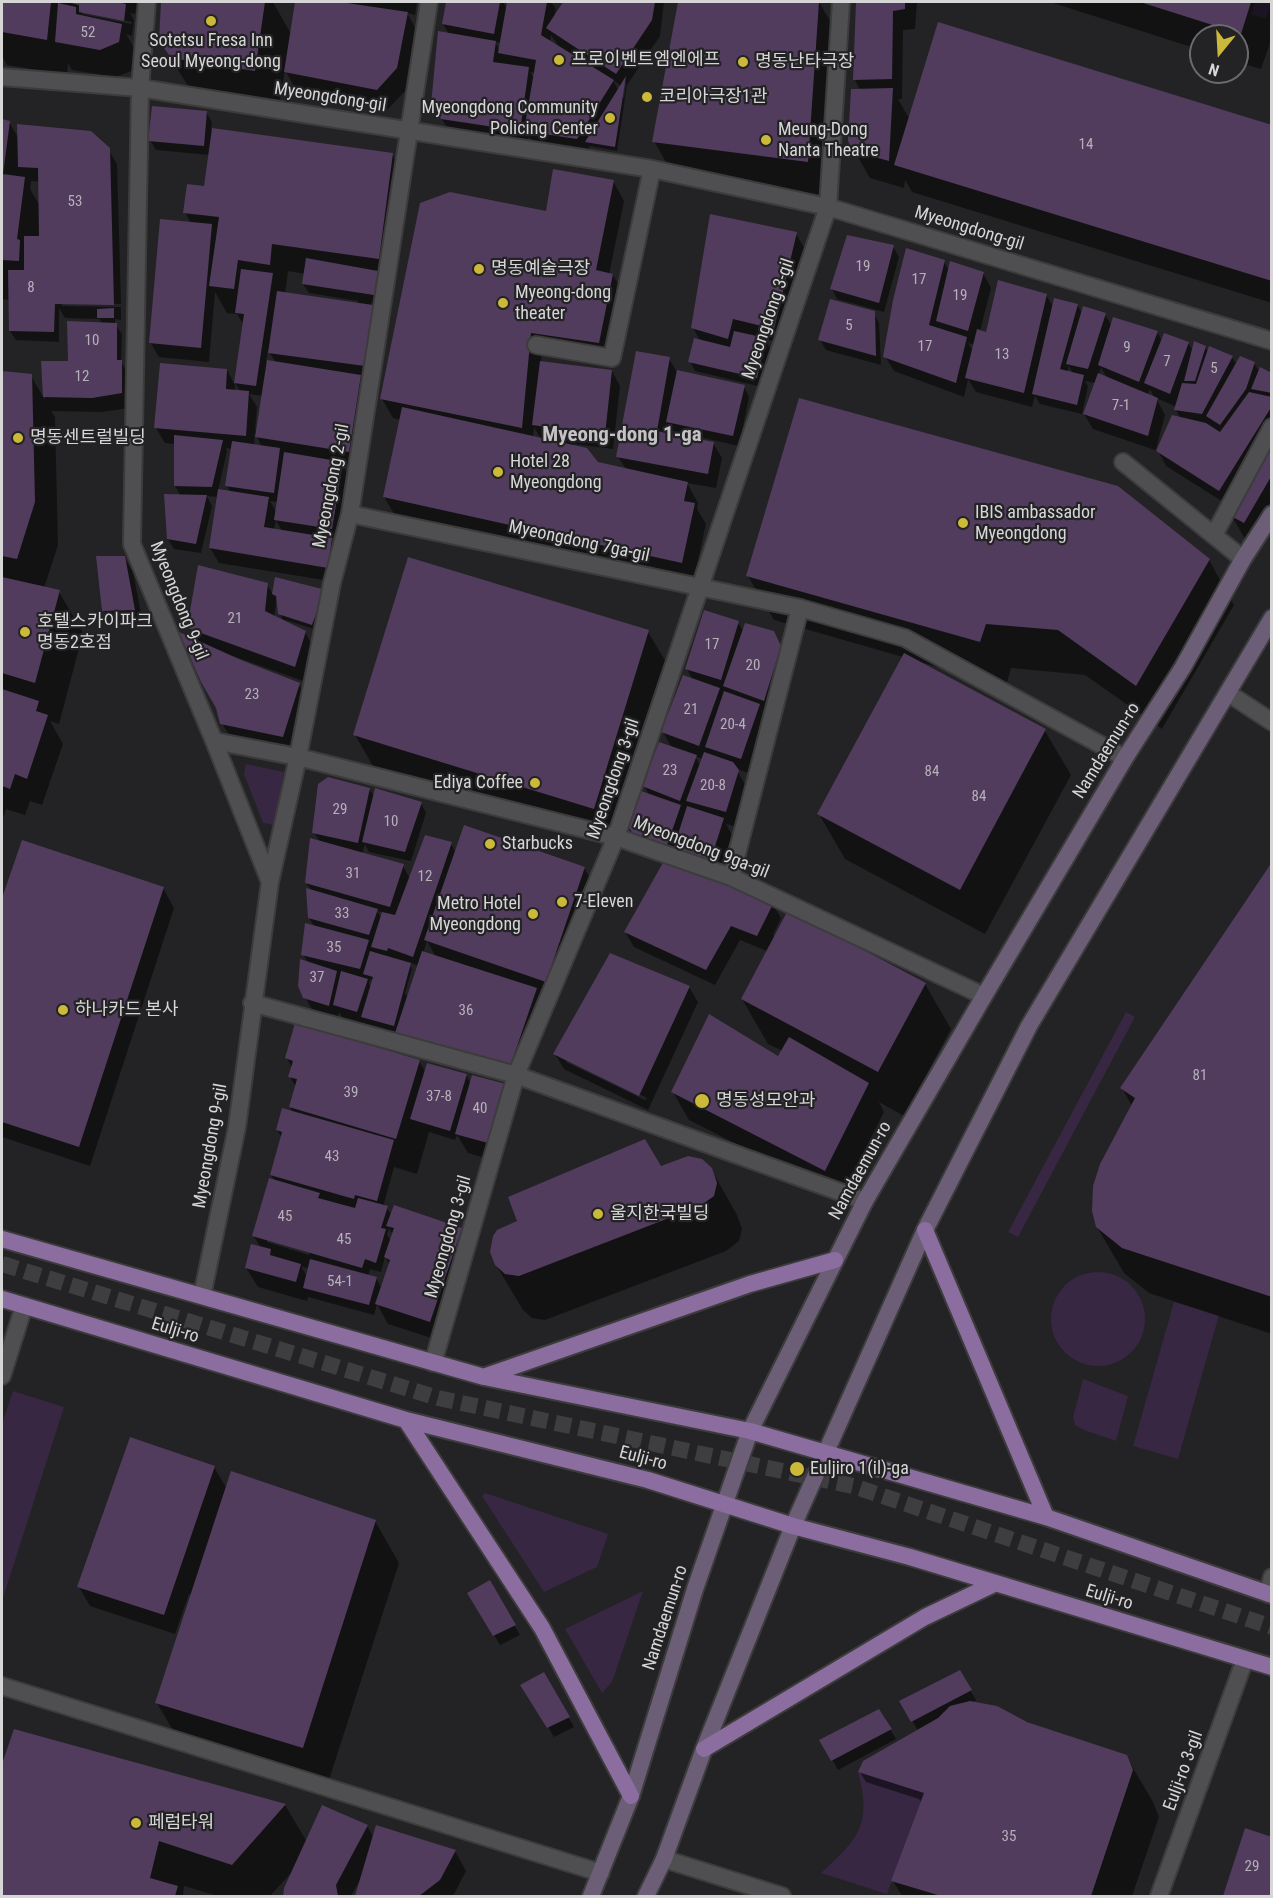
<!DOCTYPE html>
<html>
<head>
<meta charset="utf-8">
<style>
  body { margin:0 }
  #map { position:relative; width:1273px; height:1898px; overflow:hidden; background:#232224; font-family:"Roboto Condensed",sans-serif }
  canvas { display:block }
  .frame { position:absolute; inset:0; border:3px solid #d7d6d7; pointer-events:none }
  .north { position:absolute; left:1189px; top:24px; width:60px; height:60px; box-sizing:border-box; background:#232224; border:2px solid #6b6a6c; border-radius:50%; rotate:198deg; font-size:16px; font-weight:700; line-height:24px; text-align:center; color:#d7d6d7 }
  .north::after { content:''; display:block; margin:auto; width:21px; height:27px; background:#ccb939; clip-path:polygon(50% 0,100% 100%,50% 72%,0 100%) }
</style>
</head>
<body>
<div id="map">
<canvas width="1273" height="1898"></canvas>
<div class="frame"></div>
<div class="north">N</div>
</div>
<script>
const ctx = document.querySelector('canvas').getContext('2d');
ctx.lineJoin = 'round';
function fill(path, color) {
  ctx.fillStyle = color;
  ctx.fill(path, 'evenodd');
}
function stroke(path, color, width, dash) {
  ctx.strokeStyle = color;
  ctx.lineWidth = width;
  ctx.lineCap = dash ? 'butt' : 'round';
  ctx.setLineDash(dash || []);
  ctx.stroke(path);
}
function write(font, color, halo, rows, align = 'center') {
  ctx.font = font + ' "Roboto Condensed","Noto Sans KR",sans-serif';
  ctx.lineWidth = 4.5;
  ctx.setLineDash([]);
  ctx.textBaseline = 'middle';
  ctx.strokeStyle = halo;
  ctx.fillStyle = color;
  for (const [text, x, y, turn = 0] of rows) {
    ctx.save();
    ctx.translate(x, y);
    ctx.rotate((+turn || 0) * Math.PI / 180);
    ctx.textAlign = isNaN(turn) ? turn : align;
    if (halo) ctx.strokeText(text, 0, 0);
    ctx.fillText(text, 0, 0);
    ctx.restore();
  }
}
const green = new Path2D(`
  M1255 2H1271L1266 19 1251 14Z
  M246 764 284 772 274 825 263 823 244 774Z
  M1126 1012 1135 1017 1018 1237 1008 1232Z
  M1051 1319a47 47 0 1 1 94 0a47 47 0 1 1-94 0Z
  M1174 1302 1219 1315 1178 1459 1133 1446Z
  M1083 1379 1128 1396 1116 1441 1084 1430 1075 1425 1073 1417Z
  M13 1391 64 1407 3 1598 2 1424Z
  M485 1493 608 1534 597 1567 544 1592 482 1496Z
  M643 1591 612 1682 602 1693 565 1629Z
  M858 1772 924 1793 887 1894 821 1873C859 1838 872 1825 858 1772Z`);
const shadow = new Path2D(`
  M2 2H137L135 14 130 13 134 20 132 36 126 34 137 53 134 70 116 77 72 70 68 63 67 75 7 65 2 55ZM82 11 132 22 131 24 82 14Z
  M163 2H273L291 34 296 2 342 3V2H417L415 15 407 13 418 33 408 88 388 109 297 92 285 70 278 112 196 99 160 41Z
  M447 2H503L507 9 508 2H551L556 9 554 17 565 2H664L660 36 627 85 617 151 590 146 585 154 535 146 529 136 528 145 451 134 433 105 449 34 443 24ZM551 35 559 47 550 42ZM495 42 501 43 500 51 498 47ZM530 72 536 73 535 80ZM613 80 621 86 618 90ZM623 82 626 83 624 98 621 95Z
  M679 2H819L843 43 832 203 678 183 654 141Z
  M858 2H917L915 29 903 30 902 99H898L910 120 1272 126V303L912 192 905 180 904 188 870 178 854 150 860 90 855 80Z
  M1050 2H1272V37L1261 69 1237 62V36H1201V50Z
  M206 112 212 122 211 129 392 154 408 182 394 286 382 284 379 305 371 303 381 321 373 380 362 379 369 391 357 466 342 464 347 473 337 538 330 537 340 554 336 582 219 563 210 548 218 497 207 496 212 506 201 553 174 549 168 539 181 496 175 486V444L165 443 156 428 227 370 235 385V383V391L241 392 235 383 244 323 242 322 237 314 227 313 215 292 209 362 159 357 150 342 191 223 185 212 205 188 209 155 156 150 150 140ZM288 271 305 274 303 284 309 293 358 301 357 304 285 294ZM268 350 276 363 266 362ZM249 394 263 396 257 431H255L257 407ZM255 433 262 447 254 445ZM226 448 232 449 227 486 231 493 218 491 227 451ZM270 501 278 502 276 512ZM276 520 282 531 274 530Z
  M2 121 9 122 19 139 108 149 117 164 121 304 62 302V306L121 307V320L115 319V324L122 334 121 362 130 376V408L101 412 51 411 55 417 58 545 44 588 59 592 83 633 59 724 50 721 63 744 42 805 30 801 25 815 6 809 2 821V373L31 376 45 400 42 363 70 362 102 324 100 319 65 318 59 308V342L16 340 10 331V300L2 299ZM31 181 40 182V206L30 189Z
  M613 181 624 201 609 275H613L624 295 609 362 542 352 541 362 612 371 620 386 613 449 574 444 573 446 597 463 626 469 618 457 669 359 677 372 744 387 749 397 739 446 673 431 669 424 667 435 713 443 722 458 716 488 687 483 698 503 697 509 706 524 693 582 396 517 384 497 401 420 393 418 382 399 547 213ZM534 427 541 439 533 437Z
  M796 234 805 249 782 343 765 339 771 350 762 387 695 371 690 361 701 342 693 328Z
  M893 247 899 257 884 312 837 299 832 289Z
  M944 262 949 271 983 273 991 288 980 331 987 333 1046 295 1054 308 1077 305 1082 313 1105 315 1112 326 1157 332 1162 341 1188 343 1193 351 1205 347 1208 352 1232 357 1237 365 1254 363 1259 372 1272 375V434L1228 505 1166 466 1158 451 1093 429 1084 414 1096 383 1085 381 1088 386 1082 414 1040 404 1035 396 1032 407 976 392 968 379 964 397 894 371 885 356ZM968 343 975 345 973 351ZM1069 366 1073 374 1067 372ZM1101 367 1103 371 1108 379 1099 375ZM1150 389 1155 399 1147 396ZM1156 398 1177 407 1176 410 1181 419 1158 450 1156 449 1165 415Z
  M874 313 879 323 881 365 826 350 820 340Z
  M1272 448V530L1260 550 1247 542 1231 515Z
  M124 557 133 572 143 624 112 625 104 610Z
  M1209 560 1234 605 1162 729 1085 675 1011 668 1006 686 920 662 1045 731 1071 775 985 934 845 859 819 814 903 657 774 620 748 576Z
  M267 585 273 594 321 590 323 595 314 629 282 619 277 596 274 617 305 632 313 647 303 681 233 656 232 658 299 684 314 711 299 764 238 751 222 723 196 641 188 627Z
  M738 623 744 632H773L782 648 773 715 762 711 768 720 749 773 736 769 746 786 734 826 726 824 732 835 718 876 772 903 781 918 773 935 925 984 951 1029 904 1116 879 1102 884 1112 841 1197 689 1120 673 1092 779 1058 783 1051 768 1044 742 999 767 951 740 940 715 985 634 947 625 932 667 860 650 796 644 786 672 748 663 732 693 680 687 669ZM695 756 703 759 700 765Z
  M648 632 669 667 614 844 376 771 355 735Z
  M369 789 375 798 421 803 426 813 411 861 369 852 365 844 362 854 403 866 410 879 451 844 456 853 584 868 596 888 557 1001 539 995 545 1005 520 1078 346 1024 339 1012 337 1020 314 1013 305 997 308 963 303 954 315 927 309 918 312 891 306 883 320 842 314 832ZM377 911 383 912 381 918ZM427 941 436 957 423 953ZM408 962 419 966 408 998 405 993 412 969ZM370 979 373 980 371 988 369 984Z
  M1272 865V1334L1149 1293 1124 1273 1097 1227 1132 1106 1122 1088Z
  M163 888 174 908 90 1166 2 1137V900L3 902Z
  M689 987 698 1002 648 1110 564 1069 555 1054ZM566 1058 647 1098 645 1100 566 1062Z
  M287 1058 419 1061 426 1073 466 1075 471 1084 505 1086 516 1105 499 1162 468 1153 457 1135 455 1140 429 1132 417 1174 394 1167 383 1207 387 1208 392 1216 461 1230 472 1249 441 1341 388 1324 377 1304 374 1315 308 1297 307 1301 258 1287 246 1268 261 1248 253 1235 275 1181 271 1175 282 1138 277 1130 293 1113 290 1107 296 1087 290 1077 292 1068ZM389 1228 393 1235 391 1241 387 1235ZM267 1239 310 1252 309 1255 267 1242ZM385 1257 390 1265 382 1289 376 1278 368 1276 370 1269 381 1272ZM301 1266 309 1269 307 1277Z
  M711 1169 737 1215 742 1229 739 1241 726 1251 545 1320 532 1318 523 1310 496 1265Z
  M214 1467 227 1489 375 1521 399 1563 326 1789 181 1744 157 1703 192 1595 189 1594 175 1634 90 1606 79 1587Z
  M489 1582 520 1635 500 1645 469 1593Z
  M959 1672 976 1700 972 1703 1126 1756 1153 1802 1159 1817 1132 1896H902L893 1881 922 1803 919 1799 866 1782 860 1772 918 1731 901 1701Z
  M543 1674 574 1727 554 1737 523 1685Z
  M879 1711 896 1739 838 1770 821 1740Z
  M15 1731 285 1805 307 1842 367 1826 374 1838 455 1851 466 1871 453 1896H357L360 1880 351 1896H285V1888L292 1872 270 1896H218L184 1886 183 1896H2V1769Z
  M1246 1830 1272 1839V1896H1224Z`);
const building = new Path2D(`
  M2 2H51L47 40 2 32Z
  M68 2H117L126 4 124 21 79 12V5Z
  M161 2H265L255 71 171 58 159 41Z
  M295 2H340L408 12 397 68 377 90 284 72Z
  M446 2H500L494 34 442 24Z
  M507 2H547L541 35 614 80 577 139 524 131 536 60 498 53Z
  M563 2H655L652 20 616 74 546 28Z
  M678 2H819L808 162 652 142Z
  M856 2H905V9L893 11 892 79 853 80Z
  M1140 2H1251L1241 34Z
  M58 3 76 7V14L122 24 119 42 100 50 55 42Z
  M938 22 1272 125V281L894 165Z
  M438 31 496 41 493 62 529 67 520 131 441 119 431 105Z
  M626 76 615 147 585 142Z
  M893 88 889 161 853 151 848 141 851 89Z
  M152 106 207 111 204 146 148 141Z
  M2 119 10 121 3 174 25 177 17 239 20 240 19 261 2 260Z
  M17 124 91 131 110 148 114 305 55 304 54 332 9 331 8 270H24V236H39L38 168 18 167Z
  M212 128 393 153 379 259 272 244 270 265 238 260 234 289 209 286 219 217 183 213 187 184 204 186Z
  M553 169 614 180 596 270 613 274 599 343 531 333 522 428 380 399 420 203 450 192 546 211Z
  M710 214 797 232 774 329 733 319 728 339 691 328Z
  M160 219 212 224 201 348 149 343Z
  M847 235 894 245 879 303 830 289Z
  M906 248 945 260 929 325 967 337 956 383 883 357 893 300Z
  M306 258 378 271 374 295 302 284Z
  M950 261 984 272 968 331 936 321Z
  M241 269 273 273 256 386 234 383 244 314 235 313Z
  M998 280 1047 294 1024 393 965 378 977 329 986 332Z
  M277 291 373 305 365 366 268 353Z
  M1054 298 1078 304 1060 369 1084 375 1077 405 1032 394Z
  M830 299 875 311 876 356 818 340Z
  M1083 306 1106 313 1088 369 1066 364Z
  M114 308V318H97V309Z
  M1113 317 1158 331 1139 382 1098 365Z
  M67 321 117 323V360H122V393L92 398 43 397 41 361H68Z
  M734 331 766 338 757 378 688 362 694 338 730 347Z
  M1164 333 1189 342 1170 394 1144 383Z
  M1194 341 1206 346 1195 381H1184Z
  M1209 346 1233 356 1202 414 1174 410 1182 383 1196 384Z
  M636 351 670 357 657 431 714 442 708 474 616 457Z
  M1240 356 1255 362 1246 389 1220 425 1206 416Z
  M267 360 361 375 349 452 255 437Z
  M540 361 612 370 605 435 532 425Z
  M160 363 227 369 226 389 249 391 246 436 154 428Z
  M1260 367 1272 373V393L1251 389Z
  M677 370 745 385 733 436 666 422Z
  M2 371 32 374 35 502 17 559 2 556Z
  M1098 373 1158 398 1148 436 1083 414Z
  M1249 392 1272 397V406L1219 491 1156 451 1172 415 1206 423 1220 432Z
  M799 398 1118 486 1210 559 1136 686 1058 630 986 624 980 642 746 576Z
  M402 407 587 448 598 462 688 482 684 501 695 503 682 563 383 497Z
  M174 435 223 440 212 487 174 486Z
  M232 441 280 448 274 493 225 486Z
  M1272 443V475L1244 523 1229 515Z
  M284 452 343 462 332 529 274 520Z
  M218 489 269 497 264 527 332 538 328 568 209 548Z
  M164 494 207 495 196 544 167 539Z
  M96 556H125L135 610 102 611Z
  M408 557 649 630 594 809 353 735Z
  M198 565 268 583 265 611 306 631 295 667 187 628Z
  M2 577 60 590 35 683 2 673Z
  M275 577 322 589 319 606 312 625 278 614 276 596 272 594Z
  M704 610 739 621 721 680 685 669Z
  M745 623 774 631 781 646 764 701 723 686Z
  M179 632 241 660 300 683 283 737 220 724 216 708 201 682Z
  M904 653 1046 729 960 890 817 814Z
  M683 675 720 688 699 746 661 732Z
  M2 689 39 701 36 711 48 715 27 779 15 774 10 789 2 786Z
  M724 691 760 704 741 759 705 747Z
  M659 742 697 755 680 801 642 786Z
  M704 752 733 762 739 770 726 812 686 801Z
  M328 777 370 788 358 843 312 833 318 784Z
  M375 788 422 802 405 852 362 842Z
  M641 791 681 805 666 848 635 837 629 827Z
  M687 806 724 818 710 862 673 850Z
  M464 825 585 867 546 982 424 940Z
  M425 835 452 842 413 957 388 948 387 951 371 947 382 912 395 915Z
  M310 838 404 864 390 907 305 883Z
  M22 840 164 887 79 1147 2 1122V898Z
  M665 859 774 902 757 936 731 926 706 970 624 932Z
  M1272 862V1297L1122 1248 1096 1227 1092 1211 1093 1186 1100 1164 1135 1098 1120 1088Z
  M306 888 378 909 369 935 308 918Z
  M788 910 926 983 878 1072 741 999Z
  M305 923 369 940 360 969 301 955Z
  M370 951 411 963 394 1026 361 1017 373 977 363 974Z
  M422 951 537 988 511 1064 395 1033Z
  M610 953 690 986 639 1096 553 1054Z
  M300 959 337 971 329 1006 303 998 298 986Z
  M341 971 368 979 357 1012 333 1005Z
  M709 1014 778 1056 789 1037 869 1083 825 1171 671 1092Z
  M295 1023 420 1060 396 1139 289 1107 297 1079 288 1077 293 1061 285 1058Z
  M427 1063 467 1074 450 1131 410 1119Z
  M472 1075 506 1084 488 1143 455 1134Z
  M282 1108 394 1140 377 1201 355 1195 354 1199 270 1175 282 1132 276 1130Z
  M645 1139 661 1166 688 1156 702 1159 712 1168 717 1183 714 1196 700 1206 519 1276 505 1274 495 1265 490 1252 493 1236 497 1230 517 1221 508 1197Z
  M269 1178 320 1193 318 1198 355 1208 358 1198 388 1206 381 1228 386 1229 376 1263 365 1259 362 1268 252 1236Z
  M394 1205 462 1228 430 1322 375 1304 390 1260 384 1257 394 1228 386 1226Z
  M251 1244 271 1249 270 1255 301 1264 296 1282 245 1268Z
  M310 1259 377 1277 369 1305 303 1288Z
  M130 1437 215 1466 164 1615 77 1587Z
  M231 1471 376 1520 303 1748 155 1703Z
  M490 1580 516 1625 493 1636 467 1593Z
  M960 1670 972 1690 911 1722 899 1701Z
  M544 1672 570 1717 547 1728 520 1685Z
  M970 1701 997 1706 1027 1722 1127 1755 1133 1770 1091 1896H941L891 1881 924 1793 858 1772 863 1761 938 1718 950 1706Z
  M879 1709 892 1729 831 1761 819 1740Z
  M14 1729 286 1804 232 1865 159 1841 150 1878 178 1886 175 1896H2V1764Z
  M322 1805 368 1825 336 1885 338 1896H283L284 1888Z
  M376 1825 456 1850 440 1880 419 1896H355Z
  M1245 1828 1272 1837V1896H1223Z`);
const pedestrianTunnel = new Path2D(`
  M2 1264 438 1398 853 1486 1272 1627`);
const service = new Path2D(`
  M1123 462 1243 559
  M1214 535 1272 427
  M1268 1594 1272 1577`);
const pedestrian = new Path2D(`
  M1228 693 1272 722`);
const minor = new Path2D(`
  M147 2 140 88 132 544 214 741 270 882 237 1127 202 1296
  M2 77 140 88 652 169 828 207 1272 341
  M536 345 612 358 652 169
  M350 514 800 608 905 638 1125 758
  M214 741 298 757 616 837 731 877 984 996
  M731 877 800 608
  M270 882 298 757 332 583 350 514 429 2
  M252 1003 516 1075 865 1201
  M433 1363 516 1075 616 837 828 207 841 2
  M2 1376 24 1306
  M2 1686 601 1873
  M664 1859 782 1896
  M1159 1896 1245 1659`);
const secondary = new Path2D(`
  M591 1896 631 1796 695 1589 750 1431 865 1201 984 996 1125 758 1183 667 1243 559 1272 514
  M646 1896 664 1859 704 1749 793 1526 925 1230 1029 1026 1272 618`);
const primary = new Path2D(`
  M925 1230 1046 1517
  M2 1239 484 1377 750 1431 1046 1517 1272 1595
  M2 1299 406 1420 648 1480 793 1526 910 1557 1272 1667
  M486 1376 750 1284 835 1260
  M406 1420 542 1628 631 1796
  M704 1749 925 1617 994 1584`);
const markers = [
  [211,21,6,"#ccb939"],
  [559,60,6,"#ccb939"],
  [743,62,6,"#ccb939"],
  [647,97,6,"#ccb939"],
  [610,118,6,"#ccb939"],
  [766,140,6,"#ccb939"],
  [479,269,6,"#ccb939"],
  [503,303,6,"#ccb939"],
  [18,438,6,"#ccb939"],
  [498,472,6,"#ccb939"],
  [963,523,6,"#ccb939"],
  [25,632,6,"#ccb939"],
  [535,783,6,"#ccb939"],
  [490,844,6,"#ccb939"],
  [562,902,6,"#ccb939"],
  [533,914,6,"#ccb939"],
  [63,1010,6,"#ccb939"],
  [702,1101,8,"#ccb939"],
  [598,1214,6,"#ccb939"],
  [797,1469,8,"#ccb939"],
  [136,1823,6,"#ccb939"]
];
const numberNames = [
  ["52",88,33],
  ["14",1086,145],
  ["53",75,202],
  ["19",863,267],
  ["17",919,280],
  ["8",31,288],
  ["19",960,296],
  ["5",849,326],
  ["10",92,341],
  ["17",925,347],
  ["9",1127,348],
  ["13",1002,355],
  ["7",1167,362],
  ["5",1214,369],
  ["12",82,377],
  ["7-1",1121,406],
  ["21",235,619],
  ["17",712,645],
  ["20",753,666],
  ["23",252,695],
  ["21",691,710],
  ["20-4",733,725],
  ["23",670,771],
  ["84",932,772],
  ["20-8",713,786],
  ["84",979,797],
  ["29",340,810],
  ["10",391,822],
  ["31",353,874],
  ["12",425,877],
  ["33",342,914],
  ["35",334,948],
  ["37",317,978],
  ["36",466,1011],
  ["81",1200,1076],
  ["39",351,1093],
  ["37-8",439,1097],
  ["40",480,1109],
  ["43",332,1157],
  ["45",285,1217],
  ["45",344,1240],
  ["54-1",340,1282],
  ["35",1009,1837],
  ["29",1252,1867]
];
const poiNames = [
  ["Sotetsu Fresa Inn",211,41,"center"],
  ["Seoul Myeong-dong",211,62,"center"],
  ["프로이벤트엠엔에프",571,60],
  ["명동난타극장",755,62],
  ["코리아극장1관",659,97],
  ["Myeongdong Community",598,108,"right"],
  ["Policing Center",598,129,"right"],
  ["Meung-Dong",778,130],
  ["Nanta Theatre",778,151],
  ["명동예술극장",491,269],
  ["Myeong-dong",515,293],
  ["theater",515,314],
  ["명동센트럴빌딩",30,438],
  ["Hotel 28",510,462],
  ["Myeongdong",510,483],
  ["IBIS ambassador",975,513],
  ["Myeongdong",975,534],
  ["호텔스카이파크",37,622],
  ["명동2호점",37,643],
  ["Ediya Coffee",523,783,"right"],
  ["Starbucks",502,844],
  ["7-Eleven",574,902],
  ["Metro Hotel",521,904,"right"],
  ["Myeongdong",521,925,"right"],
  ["하나카드 본사",75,1010],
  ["명동성모안과",716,1101],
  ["울지한국빌딩",610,1214],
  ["Euljiro 1(il)-ga",810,1469],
  ["페럼타워",148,1823]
];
const streetNames = [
  ["Myeongdong-gil",330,98,9],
  ["Myeongdong-gil",969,229,17],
  ["Myeongdong 3-gil",769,319,-71],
  ["Myeongdong 2-gil",332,486,-79],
  ["Myeongdong 7ga-gil",579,542,12],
  ["Myeongdong 9-gil",178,601,68],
  ["Namdaemun-ro",1107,751,-58],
  ["Myeongdong 3-gil",614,779,-71],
  ["Myeongdong 9ga-gil",701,848,21],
  ["Myeongdong 9-gil",211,1146,-80],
  ["Namdaemun-ro",861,1171,-61],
  ["Myeongdong 3-gil",449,1237,-74],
  ["Eulji-ro",175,1331,17],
  ["Eulji-ro",643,1459,15],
  ["Eulji-ro",1109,1598,17],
  ["Namdaemun-ro",666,1618,-72],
  ["Eulji-ro 3-gil",1184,1771,-70]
];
const quarterNames = [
  ["Myeong-dong 1-ga",622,436]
];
fill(green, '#372742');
fill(shadow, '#0007');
fill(building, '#513c5e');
stroke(pedestrianTunnel, '#3e3d3f', 16, [16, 8]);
stroke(service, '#3d3c3d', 20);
stroke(pedestrian, '#3d3c3d', 20);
stroke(minor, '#3d3c3d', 20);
stroke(secondary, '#3d3c3d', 20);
stroke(primary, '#3d3c3d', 20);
stroke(service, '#4f4e50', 16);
stroke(pedestrian, '#4f4e50', 16);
stroke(minor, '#4f4e50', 16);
stroke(secondary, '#6d5e77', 16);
stroke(primary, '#8b6e9f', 16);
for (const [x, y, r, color] of markers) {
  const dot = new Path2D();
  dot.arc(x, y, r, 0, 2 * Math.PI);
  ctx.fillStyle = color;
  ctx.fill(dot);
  stroke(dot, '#232224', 2);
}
write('15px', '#b6b0b9', null, numberNames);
write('18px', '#d7d6d7', '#232224', poiNames, 'left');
write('18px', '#d7d6d7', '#232224', streetNames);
write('bold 21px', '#c4c2c5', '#232224', quarterNames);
</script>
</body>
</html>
